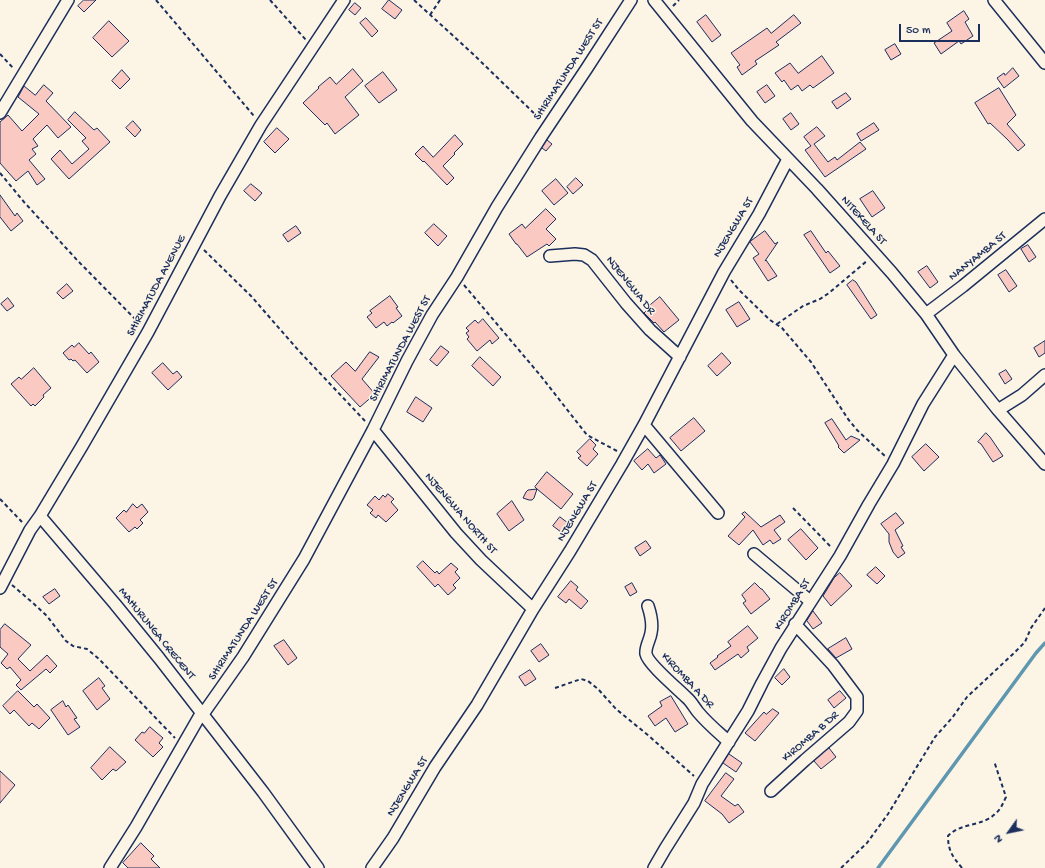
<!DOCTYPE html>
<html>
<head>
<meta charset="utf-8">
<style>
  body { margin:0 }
  #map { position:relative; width:1045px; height:868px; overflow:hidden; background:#fcf5e5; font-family:"Gochi Hand",sans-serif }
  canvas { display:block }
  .north { position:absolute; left:989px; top:812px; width:40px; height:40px; -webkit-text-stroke:3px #fcf5e5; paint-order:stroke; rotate:237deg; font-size:11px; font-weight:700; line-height:16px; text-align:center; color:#1b2f5e }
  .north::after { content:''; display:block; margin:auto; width:14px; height:18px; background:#1b2f5e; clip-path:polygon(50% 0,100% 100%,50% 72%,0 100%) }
  .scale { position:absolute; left:899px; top:24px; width:81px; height:18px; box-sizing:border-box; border:2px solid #1b2f5e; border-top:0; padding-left:5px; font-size:12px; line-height:14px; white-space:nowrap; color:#1b2f5e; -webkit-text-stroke:3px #fcf5e5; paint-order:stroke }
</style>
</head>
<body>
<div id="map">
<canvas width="1045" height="868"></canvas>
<div class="north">N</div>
<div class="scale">50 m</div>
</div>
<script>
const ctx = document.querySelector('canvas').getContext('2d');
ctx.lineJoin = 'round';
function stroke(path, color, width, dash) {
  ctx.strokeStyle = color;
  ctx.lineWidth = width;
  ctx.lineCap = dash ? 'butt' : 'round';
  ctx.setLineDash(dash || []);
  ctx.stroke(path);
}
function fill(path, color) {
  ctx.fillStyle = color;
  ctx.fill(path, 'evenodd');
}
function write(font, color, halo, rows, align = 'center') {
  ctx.font = font + ' "Gochi Hand",sans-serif';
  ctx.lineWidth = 3;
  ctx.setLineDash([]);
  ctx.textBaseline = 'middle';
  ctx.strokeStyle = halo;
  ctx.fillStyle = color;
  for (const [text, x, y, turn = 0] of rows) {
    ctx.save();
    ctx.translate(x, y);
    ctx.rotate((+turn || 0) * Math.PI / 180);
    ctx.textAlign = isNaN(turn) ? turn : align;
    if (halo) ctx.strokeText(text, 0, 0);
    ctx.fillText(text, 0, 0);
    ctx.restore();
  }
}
const stream = new Path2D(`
  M878 868 1036 653 1045 643`);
const building = new Path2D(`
  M84 0H96L84 12 78 6Z
  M389 0 402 10 395 19 382 9Z
  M355 3 361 8 355 15 349 10Z
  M964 11 969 19 965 22 973 36 961 44 959 41 941 54 934 43 952 31 947 23Z
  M706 15 721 35 712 42 697 22Z
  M794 15 801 23 776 42 779 45 755 61 757 64 742 75 737 67 740 65 731 53 767 28 771 33Z
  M366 18 378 31 372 37 360 23Z
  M109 21 129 41 112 57 93 38Z
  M895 44 901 54 891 60 885 50Z
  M822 56 834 73 813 88 810 85 802 91 798 85 791 90 784 80 782 82 775 73 790 63 798 73Z
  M1013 68 1019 76 1004 88 997 78 1004 73 1005 75Z
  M353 69 363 81 345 97 359 115 335 134 327 123 325 125 303 103 319 88 318 87 330 77 336 84Z
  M122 70 130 79 120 89 112 81Z
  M383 72 397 90 379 103 365 86Z
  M44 85 53 93 46 101 71 127 58 138 47 125 33 139 38 146 32 149 36 154 29 160 45 179 37 185 28 171 16 181 0 163V122L8 115 22 131 39 114 18 97 24 86 35 95Z
  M767 85 775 96 765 103 757 92Z
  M999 88 1016 115 1007 124 1025 145 1018 151 1007 139 990 123 988 124 975 103Z
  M846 93 851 99 837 109 832 102Z
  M75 112 94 130 97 128 110 142 69 179 51 159 60 150 72 164 89 149 82 141 86 138 68 120Z
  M791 113 799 124 791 130 783 119Z
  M133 121 141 130 135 137 126 128Z
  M874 123 879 130 861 141 857 134Z
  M817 127 825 136 814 144 828 162 835 157 837 160 860 142 866 149 825 177 805 150 811 146 804 137Z
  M277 128 289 139 275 153 264 142Z
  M455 135 463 144 454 153 455 154 443 166 454 178 447 185 424 161 423 162 415 154 423 146 433 157Z
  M547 140 552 144 546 151 542 148Z
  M576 178 583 185 573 194 567 187Z
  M556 179 568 193 554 205 542 191Z
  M251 184 262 193 255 201 244 191Z
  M873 191 885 208 872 217 860 199Z
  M0 195 15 216 17 213 23 221 11 231 0 217Z
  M546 209 556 219 546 229 556 239 549 246 547 244 527 257 517 244H516L509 234 522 224 525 228Z
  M434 224 447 236 438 246 425 233Z
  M296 226 301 233 288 242 283 235Z
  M765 231 775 244 778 242 765 261 766 260 777 276 768 281 753 258 759 254 750 242Z
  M811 231 826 253 828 251 840 266 830 273 804 235Z
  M1028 245 1036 257 1029 262 1021 249Z
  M927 266 938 282 930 288 918 272Z
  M1006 270 1017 286 1009 292 998 275Z
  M853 280 856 282 877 315 871 319 847 285Z
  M67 284 73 291 63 299 57 293Z
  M390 296 398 307 396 308 402 316 393 323 392 322 387 326 384 322 376 328 367 317 372 313 370 311Z
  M660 297 679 320 664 332 655 322 654 323 644 313 648 309 647 308Z
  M8 298 14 306 7 311 1 304Z
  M739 302 750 319 737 327 726 310Z
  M483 319 499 338 492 344 490 340 477 351 467 339 469 337 466 333 469 331 466 328 475 320 478 323Z
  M1045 341V353L1039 357 1034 348Z
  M79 343 89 354 91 352 99 362 87 373 75 360 73 361 71 359 69 360 63 353 72 345 74 347Z
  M441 346 449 352 437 366 430 360Z
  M370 352 379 357 362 379 375 394 360 407 331 376 346 362 355 371Z
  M722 353 731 363 717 376 708 366Z
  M480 357 501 377 493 386 472 366Z
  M163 363 173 374 177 371 182 377 168 390 152 373Z
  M34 368 51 388 43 395 44 397 35 406 33 404 31 406 11 384 19 377 21 379Z
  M1006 370 1012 379 1005 384 999 374Z
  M416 397 432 408 423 422 407 412Z
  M694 418 705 431 681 451 670 438Z
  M832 419 846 440 851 436 860 440 844 453 838 447 839 446 825 423Z
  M986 433 990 437 1003 456 993 462 981 444 978 442Z
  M590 439 596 445 593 449 598 454 587 466 578 458 581 456 577 452Z
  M926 444 939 457 924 471 912 457Z
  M648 449 656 458 660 455 666 464 654 473 648 464 642 470 634 461Z
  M547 472 573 494 561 509 537 489 534 498 532 500H529L523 498 526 492 528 490 537 489 535 487Z
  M388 494 394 499 391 502 398 510 386 522 378 515 376 518 370 513 373 510 367 505 375 496 379 500 383 495 385 497Z
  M512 501 524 520 509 531 497 514Z
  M133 504 137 508 142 504 148 512 140 520 143 523 137 529 135 527 129 532 116 518 124 510 126 512Z
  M745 512 761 527 780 515 785 522 774 530 781 539 773 544 770 540 763 545 753 530 739 545 728 536 745 517 742 514Z
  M896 513 904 523 895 530 903 546 901 547 905 553 898 558 893 552 889 542V534L881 524Z
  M560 517 568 523 561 532 553 526Z
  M801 529 818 548 806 560 788 540Z
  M646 541 651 548 640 556 635 548Z
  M423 561 435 573 437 571 439 574 451 563 458 569 455 572 460 578 453 585 456 588 448 595 438 584 435 587 417 567Z
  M876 567 885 576 877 584 867 575Z
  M840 573 852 586 831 606 823 596 834 578Z
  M571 581 578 587 576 590 588 601 581 609 569 599 566 603 558 597Z
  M632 583 637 592 630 596 625 587Z
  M755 583 761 589H762L770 599 751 614 743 603 746 601 742 595Z
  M55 589 60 596 49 604 43 597Z
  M813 611 822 623 813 629 807 621Z
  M5 624 31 645 18 659 30 671 47 655 57 666 50 673 46 669 21 690 16 685 21 680 10 667 7 669 1 663 8 654 0 647V630Z
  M748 626 758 638 747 647 749 651 741 658 738 654 715 670 710 663 718 657 717 656 731 646 728 642Z
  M846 638 852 649 836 658 828 649Z
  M284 640 297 658 288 665 274 646Z
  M541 644 549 655 539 662 531 651Z
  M784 669 790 677 782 685 775 678Z
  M530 670 536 679 525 686 519 677Z
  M99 678 105 686 102 688 110 699 97 710 83 691Z
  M18 691 34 707 37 704 50 718 39 729 32 723 29 726 14 710 10 714 3 706Z
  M840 691 846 698 834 708 828 700Z
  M671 696 688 724 675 732 666 718 655 726 648 716 662 706 660 702Z
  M63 701 66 707 68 705 77 718 74 719 80 727 68 735 51 710Z
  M773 709 779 713 755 741 745 733 764 712 766 714Z
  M150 727 163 738 159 743 163 747 153 757 135 740 142 732 144 733Z
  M110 747 126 762 116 771 113 769 102 780 91 768Z
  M829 748 836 757 821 769 814 761Z
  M729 754 742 763 736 772 723 763Z
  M0 771 15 785 0 803Z
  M726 773 734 779 721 796 735 806 738 804 744 812 729 823 722 814 705 801Z
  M141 843 154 856 151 859 160 868H128L123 863Z`);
const path = new Path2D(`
  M156 0 254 116
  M270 0 306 40
  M414 0 473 54 541 120
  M673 6 679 0
  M430 15 440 0
  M0 54 14 69
  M0 173 24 202 77 260 140 324
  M204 250 251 296 299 351 365 421
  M731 280 739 290 770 320 782 328 811 362 848 419 857 430 885 456
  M464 285 540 375 587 435 617 451
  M777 324 803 306 820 299 829 293 868 260
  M0 499 22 522
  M793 508 832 548
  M12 585 33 603 47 616 66 641 73 646 87 649 99 659 175 738
  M555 688 581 679 588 681 598 689 616 709 649 736 694 776
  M841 868 867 843 888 814 935 737 952 718 967 697 1013 654 1025 642 1031 628 1045 608
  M962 868C953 857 948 851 948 836 961 822 983 827 996 813 1001 809 1003 803 1006 797L994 761`);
const minor = new Path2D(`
  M654 0 752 121 817 189 892 273 926 314 954 355 998 410 1045 464
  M994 0 1045 63
  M0 113 68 0
  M550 256 575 254 584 255 592 260 626 303 650 330 680 357
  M926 314 963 286 1045 219
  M998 410 1022 395 1045 375
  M644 425 718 513
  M373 430 456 533 481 560 533 609
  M40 516 115 604 159 658 263 792 318 868
  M754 554 810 601
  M0 588 30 530 40 516 82 446 148 332 220 196 261 125 344 0
  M648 606C651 615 653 624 651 633 650 640 645 647 646 654 648 664 678 689 686 697 691 701 694 707 698 712 707 723 718 732 729 742
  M203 714 243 657 304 559 373 430 407 361 432 315 457 277 497 207 541 137 587 68 631 0
  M771 791 805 760 849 722 857 711V697L833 665 795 624
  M110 868 136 827 202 712
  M372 868 393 838 435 767 477 705 533 609 570 551 622 464 644 425 724 272 759 214 788 159
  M654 868 665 849 694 803 702 784 748 711 762 683 781 648 840 556 869 504 893 464 923 404 954 355`);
const streetNames = [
  ["SHIRIMATUNDA WEST ST",569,70,-57],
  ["NITEKELA ST",863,221,48],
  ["NJENGWA ST",734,228,-59],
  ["NANYAMBA ST",978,257,-39],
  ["SHIRIMATUDA AVENUE",157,286,-62],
  ["NJENGWA DR",630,286,51],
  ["SHIRIMATUNDA WEST ST",401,349,-62],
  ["NJENGWA ST",578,512,-59],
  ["NJENGWA NORTH ST",460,514,49],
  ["KIROMBA ST",793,605,-58],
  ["SHIRIMATUNDA WEST ST",244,630,-57],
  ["MAHURUNGA CRECENT",156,634,51],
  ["KIROMBA A DR",687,681,47],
  ["KIROMBA B DR",811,737,-41],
  ["NJENGWA ST",408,787,-58]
];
stroke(stream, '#5f97b0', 3.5);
fill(building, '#f9c9c2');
stroke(building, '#1b2f5e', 1);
stroke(minor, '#1b2f5e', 14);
stroke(path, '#1b2f5e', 2, [4, 3]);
stroke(minor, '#fcf5e5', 11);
write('12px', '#1b2f5e', '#fcf5e5', streetNames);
</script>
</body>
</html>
